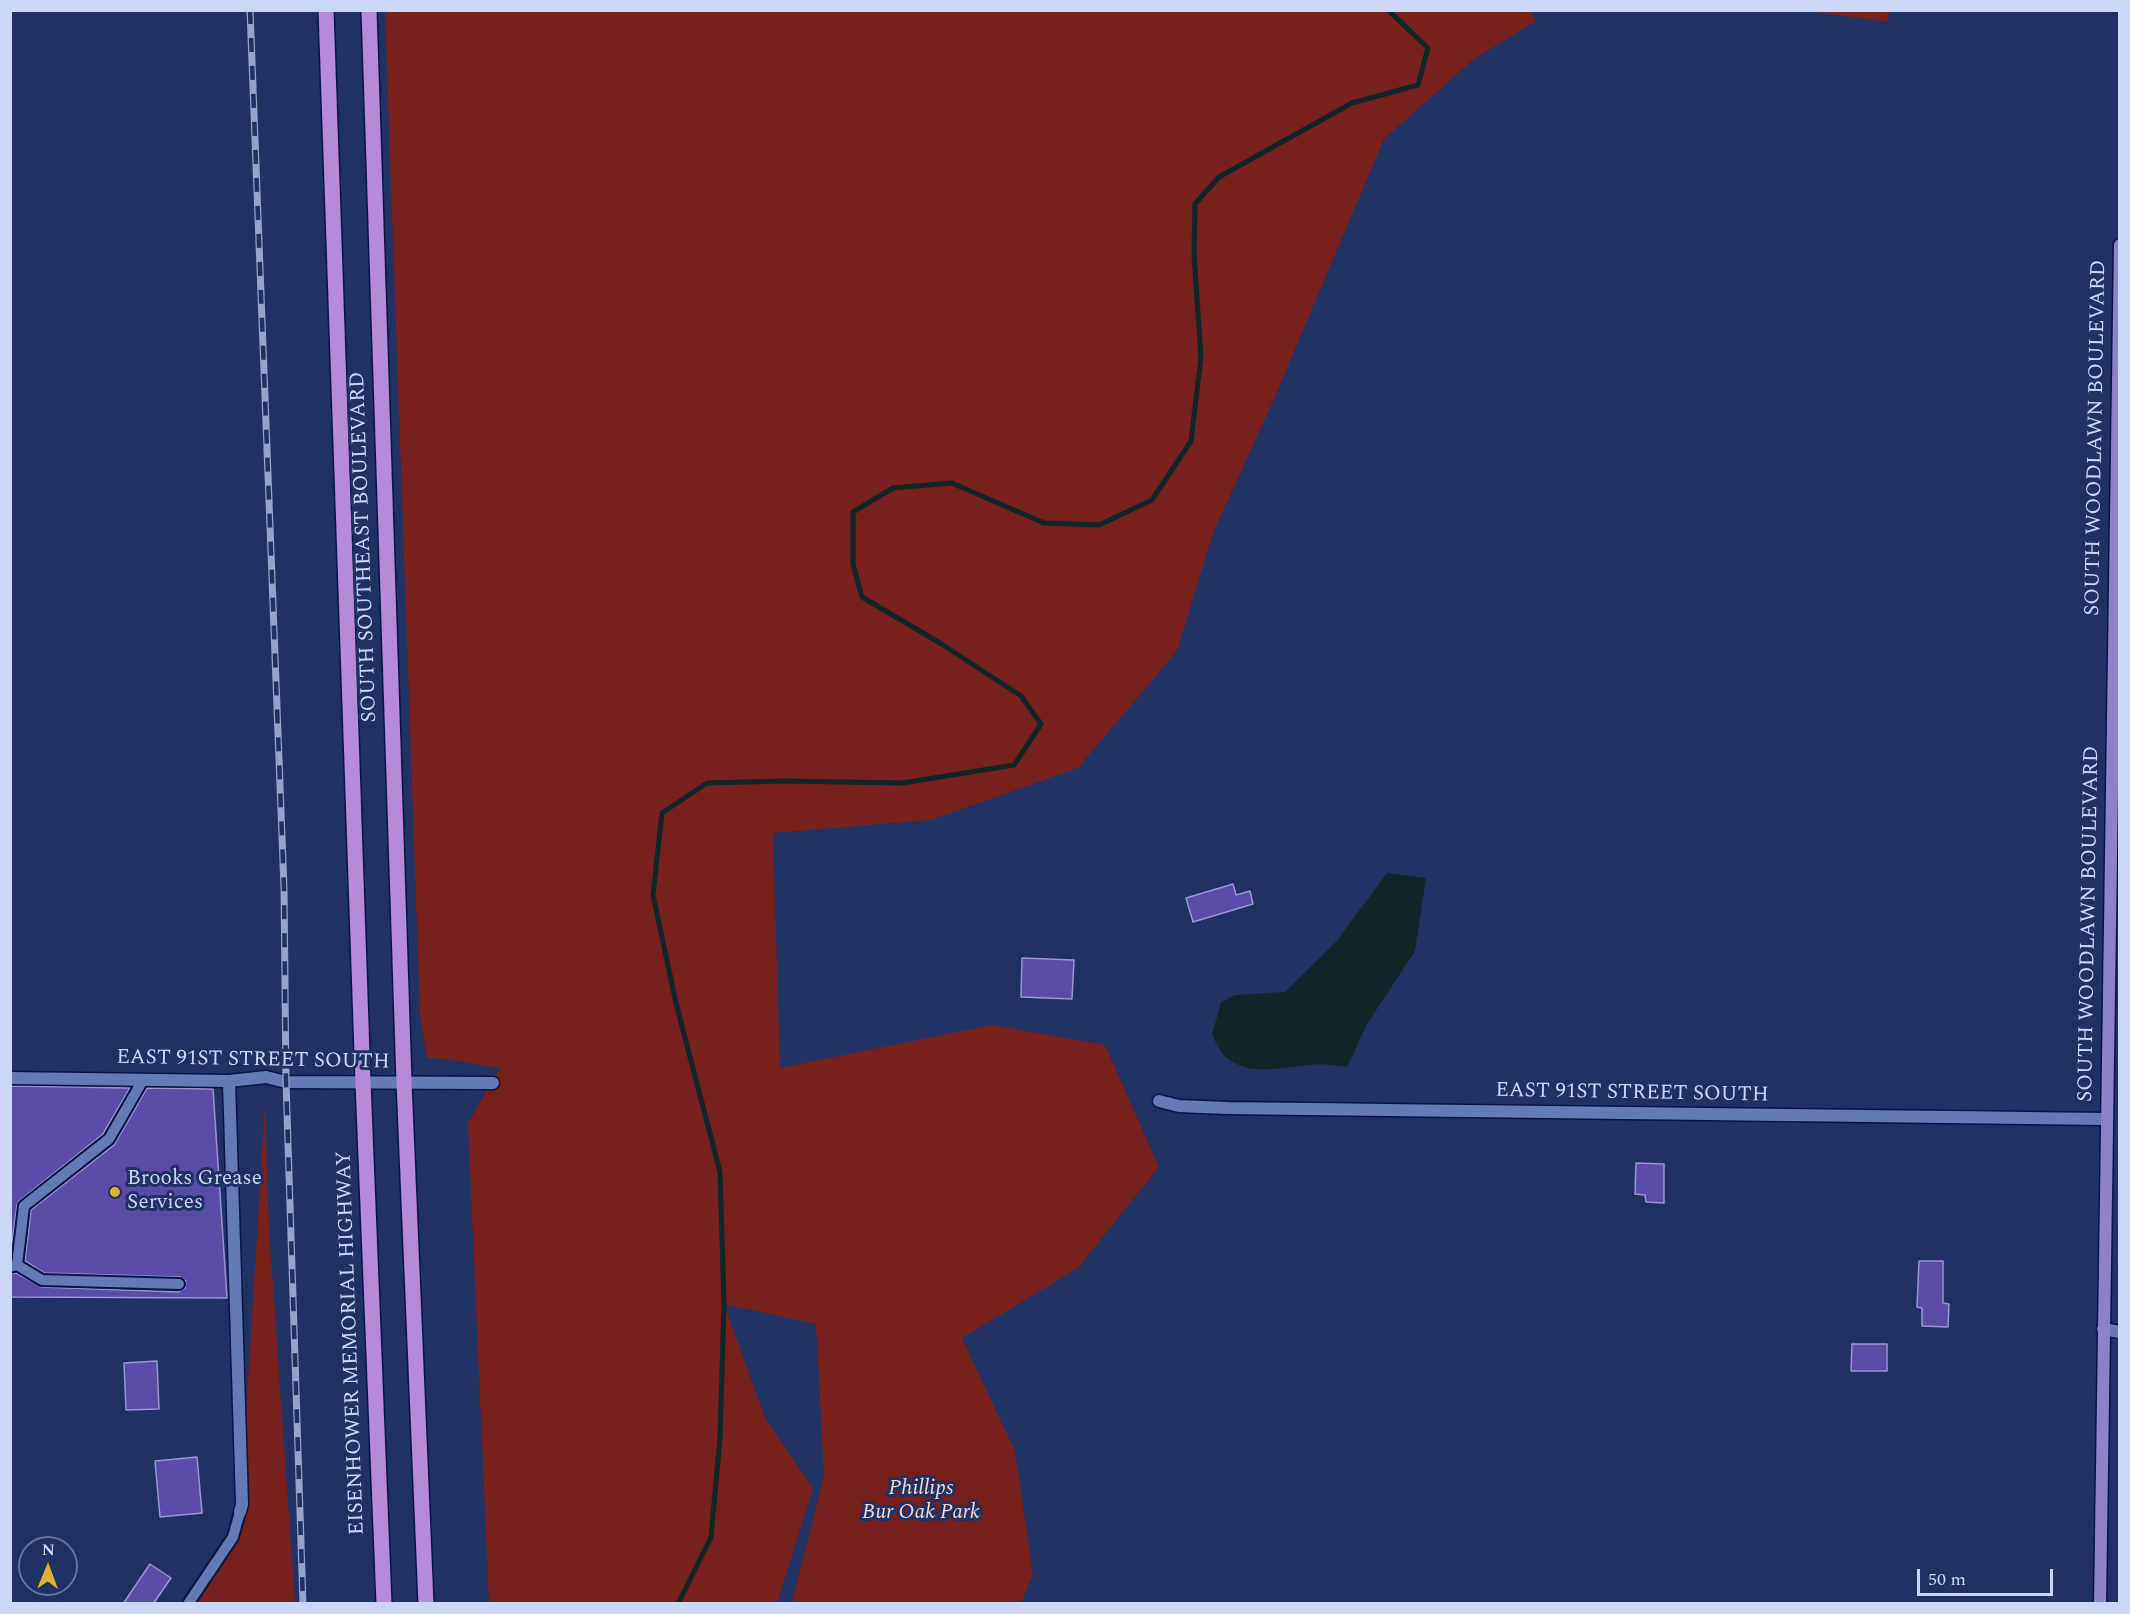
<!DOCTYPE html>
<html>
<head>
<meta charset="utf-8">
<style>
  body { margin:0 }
  #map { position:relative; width:2130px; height:1614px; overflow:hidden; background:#203163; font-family:Spectral,serif }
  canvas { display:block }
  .frame { position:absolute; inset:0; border:12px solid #cad7f7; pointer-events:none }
  .north { position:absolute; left:18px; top:1536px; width:60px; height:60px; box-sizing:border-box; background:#203163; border:2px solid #64739e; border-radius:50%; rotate:1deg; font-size:16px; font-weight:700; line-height:24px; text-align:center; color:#cad7f7 }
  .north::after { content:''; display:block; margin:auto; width:21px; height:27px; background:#dfb033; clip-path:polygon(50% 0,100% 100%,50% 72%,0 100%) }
  .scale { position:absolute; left:1917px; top:1569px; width:136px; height:27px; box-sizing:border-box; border:3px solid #cad7f7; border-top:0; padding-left:8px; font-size:18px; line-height:21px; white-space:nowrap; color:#cad7f7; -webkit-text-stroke:4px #203163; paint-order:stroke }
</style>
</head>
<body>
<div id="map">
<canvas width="2130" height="1614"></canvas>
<div class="frame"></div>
<div class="north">N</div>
<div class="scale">50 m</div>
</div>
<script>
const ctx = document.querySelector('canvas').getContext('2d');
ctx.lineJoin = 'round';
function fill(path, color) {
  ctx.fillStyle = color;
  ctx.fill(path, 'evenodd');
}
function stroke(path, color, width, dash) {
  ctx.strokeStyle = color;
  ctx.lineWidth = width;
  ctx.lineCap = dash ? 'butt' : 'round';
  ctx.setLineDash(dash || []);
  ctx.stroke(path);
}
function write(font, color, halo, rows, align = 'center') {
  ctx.font = font + ' Spectral,serif';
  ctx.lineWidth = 6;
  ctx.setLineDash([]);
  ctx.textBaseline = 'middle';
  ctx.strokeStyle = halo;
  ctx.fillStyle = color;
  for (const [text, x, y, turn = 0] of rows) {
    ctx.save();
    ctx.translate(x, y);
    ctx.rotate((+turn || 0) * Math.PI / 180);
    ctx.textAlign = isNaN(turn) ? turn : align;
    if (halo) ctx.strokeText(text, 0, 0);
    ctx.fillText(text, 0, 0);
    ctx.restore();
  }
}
const green = new Path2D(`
  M385 11H1533L1535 21 1473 60 1384 139 1271 406 1213 533 1177 651 1078 768 931 820 773 833 780 1068 992 1025 1105 1045 1159 1167 1078 1268 962 1338 1015 1451 1033 1574 1021 1603H792L824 1476 816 1324 724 1304 765 1418 813 1488 777 1603H489L468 1123 500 1068 446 1059 427 1058 420 1015Z
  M1809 11 1889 10V11L1888 22Z
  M265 1104 269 1228 295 1603 193 1604 240 1512Z`);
const water = new Path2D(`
  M1387 873 1426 878 1415 951 1367 1024 1347 1067C1335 1066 1322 1063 1310 1065 1283 1067 1251 1077 1227 1058 1220 1053 1216 1042 1212 1035L1221 1002 1235 995 1285 992 1336 942Z`);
const stream = new Path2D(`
  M678 1604 711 1537 720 1438 724 1304 720 1172 676 1003 653 895 662 813 707 783 784 781 903 783 1014 765 1041 724 1021 696 940 643 862 597 853 564V512L893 488 952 483 1044 523 1099 525 1152 500 1191 441 1201 357 1194 255 1195 204 1219 177 1352 103 1418 85 1428 48 1388 10`);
const building = new Path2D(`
  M1233 884 1236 895 1250 891 1253 904 1193 922 1186 898Z
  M1022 958 1074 960 1072 999 1021 997Z
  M10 1086 130 1088 103 1134 19 1201 17 1205 10 1256Z
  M147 1088 213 1089 227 1298 10 1297V1274L16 1273 42 1287 179 1292 185 1288 186 1281 180 1277 44 1273 25 1261 31 1210 114 1145Z
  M1636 1163 1664 1164V1203L1646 1202 1645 1195 1635 1194Z
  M1919 1261H1943V1303L1949 1304 1948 1327 1922 1326V1308L1917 1307Z
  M1852 1344H1887V1371H1851Z
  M157 1361 159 1409 126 1410 124 1363Z
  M197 1457 202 1513 160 1517 155 1461Z
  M150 1564 171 1578 153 1604H123Z`);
const lane = new Path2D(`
  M17 1265 42 1280 179 1284
  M10 1267 17 1265 24 1206 109 1139 143 1080
  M188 1604 233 1537 240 1512`);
const street = new Path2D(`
  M10 1078 229 1081 266 1077 286 1082 493 1083
  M229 1081 242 1504 240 1512
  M1159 1101 1179 1106 1227 1108 2106 1119
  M2103 1329 2120 1332`);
const secondary = new Path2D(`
  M2100 1604 2120 245`);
const primary = new Path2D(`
  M326 10 363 1082 384 1604
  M369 10 404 1082 426 1604`);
const rail = new Path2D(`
  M250 10 284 888 286 1082 303 1604`);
const markers = [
  [115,1192,6,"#dfb033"]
];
const streetNames = [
  ["SOUTH WOODLAWN BOULEVARD",2097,438,-89],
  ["SOUTH SOUTHEAST BOULEVARD",365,547,-92],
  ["SOUTH WOODLAWN BOULEVARD",2090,924,-89],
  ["EAST 91ST STREET SOUTH",253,1061,1],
  ["EAST 91ST STREET SOUTH",1632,1094,1],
  ["EISENHOWER MEMORIAL HIGHWAY",352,1343,-92]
];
const poiNames = [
  ["Brooks Grease",127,1180],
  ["Services",127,1204]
];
const parkNames = [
  ["Phillips",921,1490],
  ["Bur Oak Park",921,1514]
];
fill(green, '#761f1b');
fill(water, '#102629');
stroke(stream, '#102629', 5);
fill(building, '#5a4ba7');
stroke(building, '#9994d4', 1.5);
stroke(lane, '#091646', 14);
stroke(street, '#091646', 15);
stroke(secondary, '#091646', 15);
stroke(primary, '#091646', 18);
stroke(lane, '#647ab4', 10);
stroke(street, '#647ab4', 12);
stroke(secondary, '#8d82c5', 12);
stroke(primary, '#b68ad6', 15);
stroke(rail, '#95a3c9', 7);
stroke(rail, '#203163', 4.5, [14]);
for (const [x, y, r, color] of markers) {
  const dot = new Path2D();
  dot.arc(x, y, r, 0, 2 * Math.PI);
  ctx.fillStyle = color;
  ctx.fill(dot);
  stroke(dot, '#203163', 2);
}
write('21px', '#cad7f7', '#203163', streetNames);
write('21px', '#cad7f7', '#203163', poiNames, 'left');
write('italic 21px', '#f5d7d3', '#203163', parkNames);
</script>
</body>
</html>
